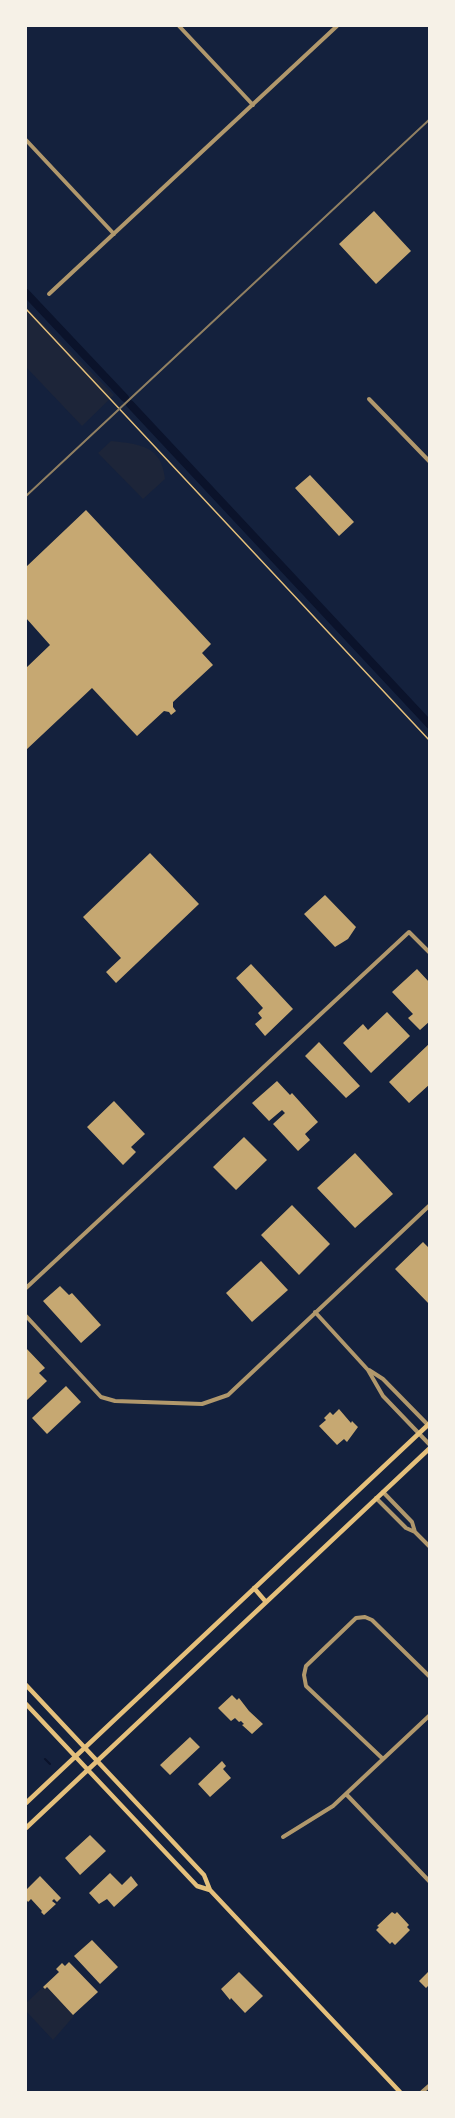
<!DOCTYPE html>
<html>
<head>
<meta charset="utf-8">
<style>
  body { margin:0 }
  #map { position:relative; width:455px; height:2118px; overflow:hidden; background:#14213d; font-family:"Fira Sans Condensed",sans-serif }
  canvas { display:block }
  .frame { position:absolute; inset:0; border:27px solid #f6f1e7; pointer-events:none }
</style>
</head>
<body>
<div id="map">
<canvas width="455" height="2118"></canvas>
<div class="frame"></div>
</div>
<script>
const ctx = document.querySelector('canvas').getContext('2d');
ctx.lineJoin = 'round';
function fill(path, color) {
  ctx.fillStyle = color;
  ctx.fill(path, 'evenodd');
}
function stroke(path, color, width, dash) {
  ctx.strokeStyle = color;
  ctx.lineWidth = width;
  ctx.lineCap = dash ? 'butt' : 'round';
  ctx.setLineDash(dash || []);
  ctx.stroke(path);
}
const green = new Path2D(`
  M26 307 114 395 82 426 26 367Z
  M111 441C140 444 162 446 165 479L143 499 98 453Z
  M43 1987 45 1989 47 1987 74 2016 53 2040 26 2011V2003Z`);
const stream = new Path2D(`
  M45 1759 50 1764`);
const canal = new Path2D(`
  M26 293 125 398
  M130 404 430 725`);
const building = new Path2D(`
  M374 211 411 251 376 284 339 244Z
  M310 475 354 522 339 536 295 488Z
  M86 510 211 644 202 653 213 665 173 702V707L176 711 171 715 169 712 164 711 137 736 92 688 26 750V668L50 645 26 618V567Z
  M150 853 199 904 116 983 106 972 121 958 83 917Z
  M325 895 356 927 348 939 335 947 304 914Z
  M251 964 293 1009 265 1036 255 1024 262 1018 258 1013 263 1008 236 978Z
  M417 969 430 983V1021L420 1030 408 1018 413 1014 392 992Z
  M387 1012 410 1036 371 1073 343 1043 363 1024 368 1030Z
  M319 1042 360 1086 346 1098 305 1056Z
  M430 1043V1084L409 1103 389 1082Z
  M277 1081 290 1095 292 1093 318 1122 305 1134 310 1140 298 1151 273 1124 285 1113 282 1110 269 1121 252 1103Z
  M114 1101 145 1134 131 1147 136 1152 123 1165 87 1127Z
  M244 1137 267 1160 236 1190 213 1167Z
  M355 1153 393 1194 355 1228 317 1188Z
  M292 1205 330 1244 299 1275 261 1235Z
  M423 1242 430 1249V1305L395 1269Z
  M261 1261 288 1290 252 1322 226 1293Z
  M60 1286 69 1295 72 1293 101 1325 81 1343 43 1301Z
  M26 1348 45 1368 39 1373 47 1381 26 1401Z
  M66 1386 81 1402 47 1434 32 1418Z
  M339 1409 351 1423 352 1421 358 1427 347 1442 344 1439 337 1445 319 1426 326 1420 324 1418 330 1412 333 1415Z
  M232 1695 237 1700 239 1698 249 1711 263 1724 252 1734 242 1725 244 1724 241 1721 239 1722 235 1718 231 1721 218 1708Z
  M190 1737 200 1747 170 1775 160 1765Z
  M222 1761 226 1766 223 1769 231 1778 210 1797 198 1784Z
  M90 1835 106 1851 80 1875 65 1858Z
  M110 1873 122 1885 131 1876 138 1885 114 1907 107 1899 99 1904 89 1893Z
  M40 1876 61 1898 57 1902 54 1899 52 1901 56 1904 44 1915 41 1912 42 1911 31 1899 28 1902 26 1899V1890Z
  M392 1912 395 1914 397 1912 409 1925 407 1927 410 1930 395 1945 392 1942 390 1944 376 1930 379 1927 377 1926Z
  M92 1940 118 1967 100 1984 74 1956Z
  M69 1962 98 1992 73 2015 47 1987 45 1989 43 1987 59 1972 56 1969 62 1963 65 1966Z
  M239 1972 263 1996 245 2013 231 1998 230 2000 221 1989Z
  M428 1972 430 1974V1988L428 1986 426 1988 419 1981Z`);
const path = new Path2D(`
  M26 309 430 741`);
const minor = new Path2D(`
  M179 26 253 105
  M26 140 114 234
  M49 294 337 26
  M369 399 430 462
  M26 1288 409 932 430 953
  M315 1312 368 1370 383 1396 430 1445
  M26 1316 101 1397 115 1401 202 1404 228 1395 430 1205
  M369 1370 383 1379 429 1426
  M383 1492 412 1522 415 1532
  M376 1498 406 1528 415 1532 430 1547
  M383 1759 306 1686 304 1675 306 1666 356 1618 365 1617 372 1620 430 1677
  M346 1794 430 1882
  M283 1837 333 1806 430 1715
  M422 2092 430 2085`);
const secondary = new Path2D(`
  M254 1588 266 1602
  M26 1685 204 1875 210 1890 400 2092
  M26 1704 197 1886 210 1890
  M26 1803 430 1423
  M26 1828 430 1448`);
const rail = new Path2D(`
  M26 496 430 119`);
fill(green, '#1d2539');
stroke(stream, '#0b132b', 2);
stroke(canal, '#0b132b', 8);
fill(building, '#c6a872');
stroke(path, '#e5c07b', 1.5);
stroke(minor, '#b1986c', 4);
stroke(secondary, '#e5c07b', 4.5);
stroke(rail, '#918062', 2);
</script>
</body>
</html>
